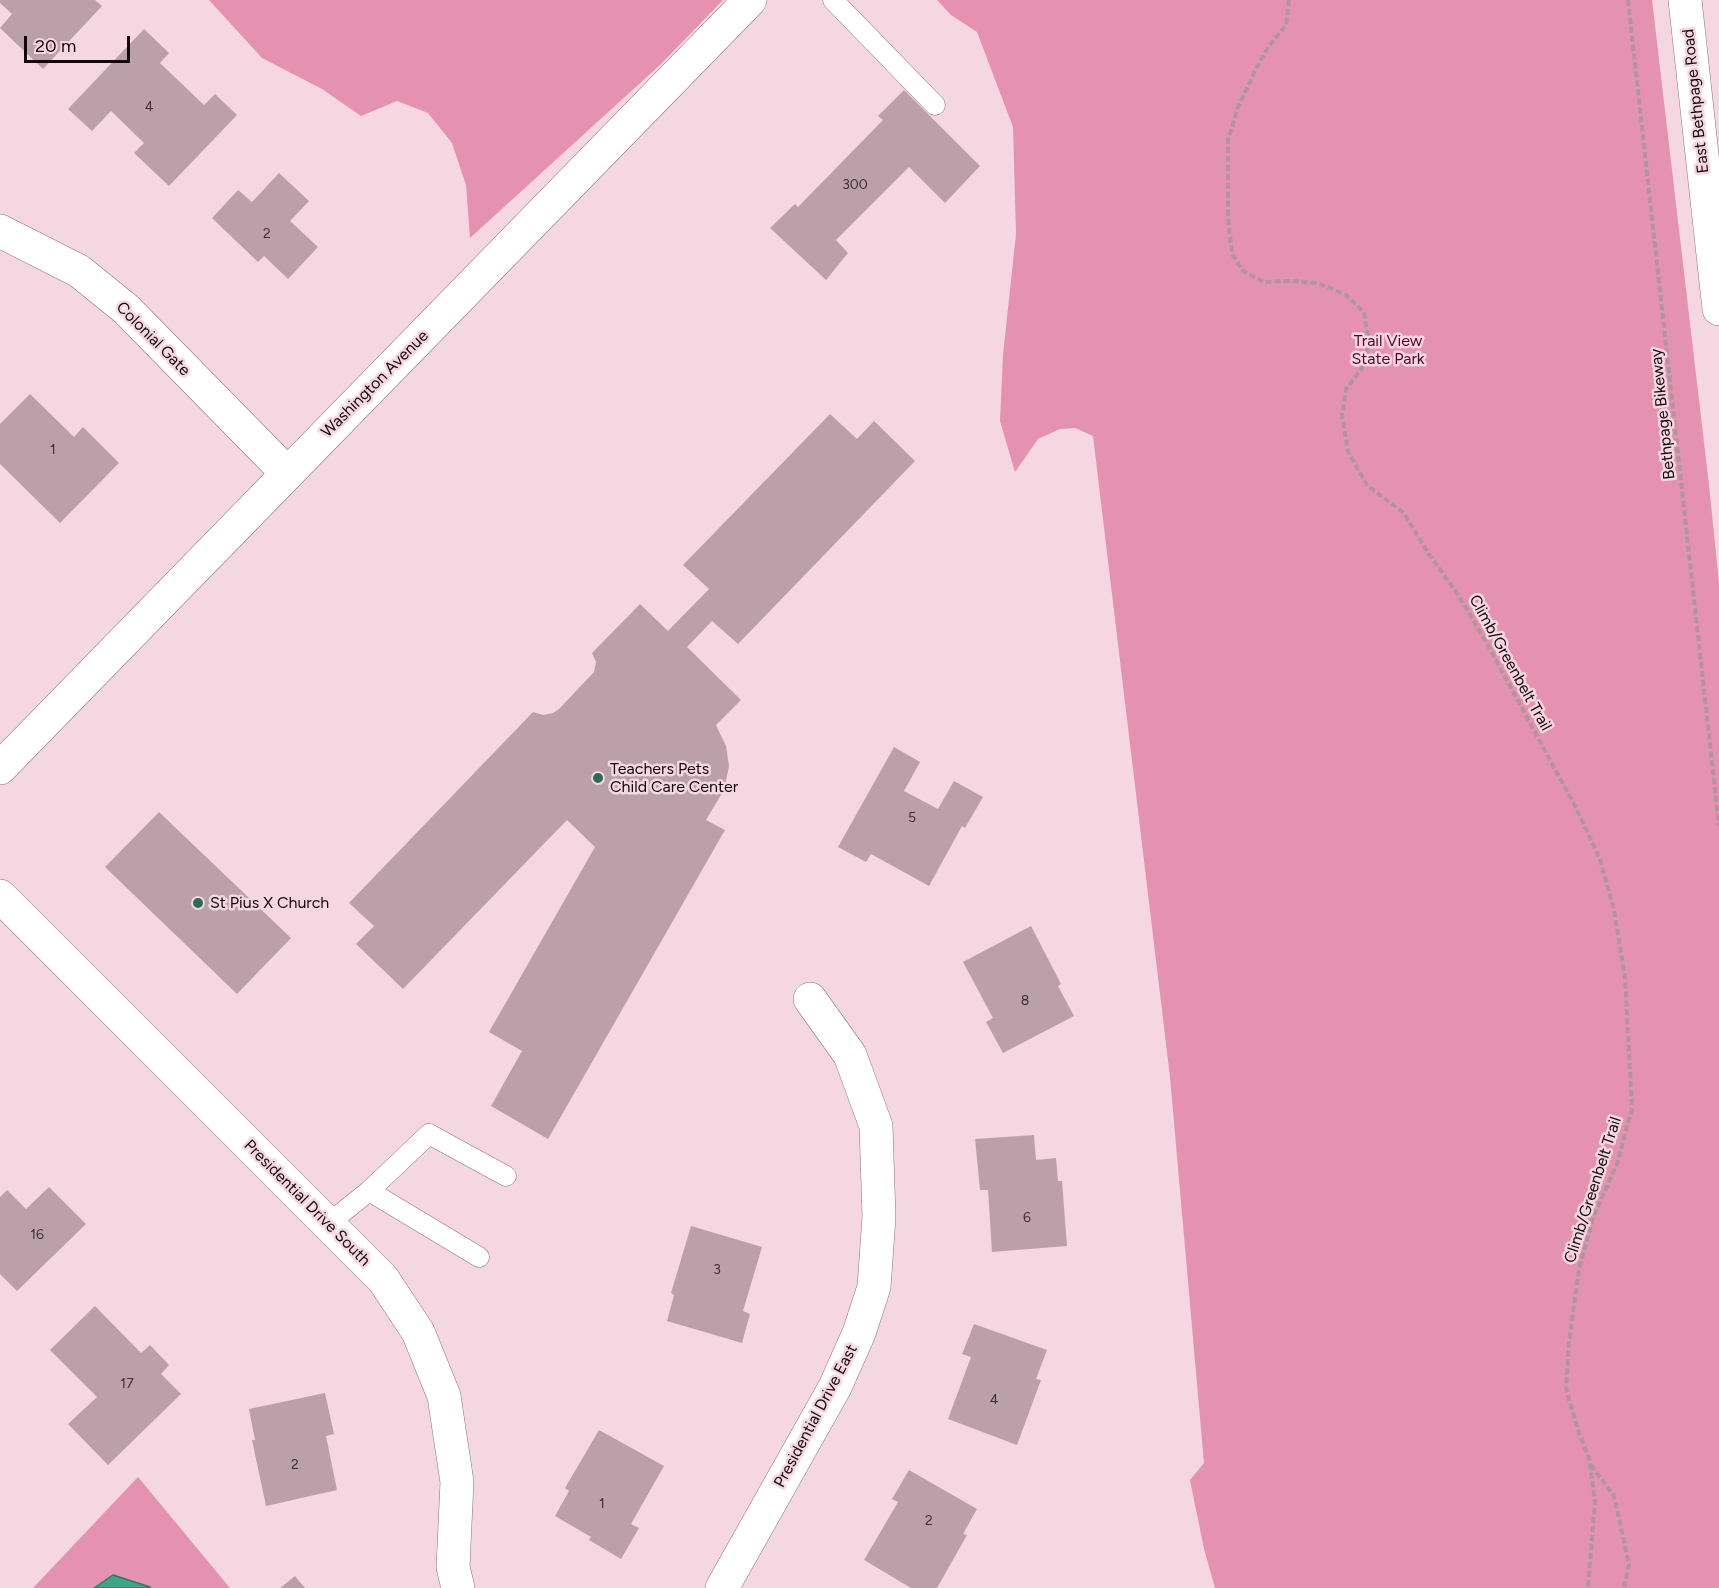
<!DOCTYPE html>
<html>
<head>
<meta charset="utf-8">
<style>
  body { margin:0 }
  #map { position:relative; width:1719px; height:1588px; overflow:hidden; background:#f5d7e1; font-family:Figtree,sans-serif }
  canvas { display:block }
  .scale { position:absolute; left:24px; top:36px; width:106px; height:27px; box-sizing:border-box; border:3px solid #12090c; border-top:0; padding-left:8px; font-size:18px; line-height:21px; white-space:nowrap; color:#12090c; -webkit-text-stroke:4px #f5d7e1; paint-order:stroke }
</style>
</head>
<body>
<div id="map">
<canvas width="1719" height="1588"></canvas>
<div class="scale">20 m</div>
</div>
<script>
const ctx = document.querySelector('canvas').getContext('2d');
ctx.lineJoin = 'round';
function fill(path, color) {
  ctx.fillStyle = color;
  ctx.fill(path, 'evenodd');
}
function stroke(path, color, width, dash) {
  ctx.strokeStyle = color;
  ctx.lineWidth = width;
  ctx.lineCap = dash ? 'butt' : 'round';
  ctx.setLineDash(dash || []);
  ctx.stroke(path);
}
function write(font, color, halo, rows, align = 'center') {
  ctx.font = font + ' Figtree,sans-serif';
  ctx.lineWidth = 5;
  ctx.setLineDash([]);
  ctx.textBaseline = 'middle';
  ctx.strokeStyle = halo;
  ctx.fillStyle = color;
  for (const [text, x, y, turn = 0] of rows) {
    ctx.save();
    ctx.translate(x, y);
    ctx.rotate((+turn || 0) * Math.PI / 180);
    ctx.textAlign = isNaN(turn) ? turn : align;
    if (halo) ctx.strokeText(text, 0, 0);
    ctx.fillText(text, 0, 0);
    ctx.restore();
  }
}
const green = new Path2D(`
  M209 0H723L661 64 470 238 466 185 452 143 428 113 397 101 361 116 322 89 262 58Z
  M937 0H1652L1709 485 1719 583V1588H1215L1204 1549 1190 1480 1204 1463 1170 1077 1093 436 1075 428 1060 429 1038 439 1015 472 1000 421 1003 355 1016 234 1013 127 977 32 951 15Z
  M138 1477 230 1588H150L113 1575 94 1588H33Z`);
const water = new Path2D(`
  M113 1575 150 1587V1588H94Z`);
const building = new Path2D(`
  M0 0H95L102 6 43 69 0 28 12 14 0 3Z
  M144 29 169 53 160 63 204 105 215 94 237 115 169 186 134 153 144 143 111 111 92 131 68 109Z
  M904 90 980 166 945 203 909 167 836 240 848 253 826 280 770 228 795 204 798 207 883 120 878 116Z
  M279 173 309 201 290 221 318 247 288 279 264 256 258 262 212 218 238 190 252 202Z
  M30 394 74 437 83 427 119 463 60 523 0 464V424Z
  M830 414 857 439 874 421 915 461 738 644 712 621 687 647 741 700 716 725 726 746 729 766 724 790 706 820 725 830 548 1139 491 1106 522 1051 489 1032 595 847 567 820 403 989 356 944 374 926 349 903 533 712 543 715 553 713 559 709 594 672 596 662 592 653 640 604 668 631 709 589 683 565Z
  M894 747 920 762 904 791 938 809 954 781 983 797 965 828 962 826 929 886 871 854 866 862 838 847Z
  M159 812 291 938 237 994 105 867Z
  M1031 926 1061 984 1058 986 1074 1016 1003 1053 986 1022 993 1018 963 962Z
  M1034 1135 1036 1160 1056 1158 1058 1181H1062L1067 1246 992 1252 988 1190H980L975 1139Z
  M49 1187 86 1224 17 1291 0 1274V1197L7 1190 26 1209Z
  M691 1226 762 1247 743 1311 750 1314 742 1343 667 1321 674 1295 671 1293Z
  M95 1306 141 1353 150 1345 169 1365 161 1374 181 1394 108 1465 68 1424 97 1397 50 1350Z
  M974 1324 1047 1350 1036 1379 1041 1380 1017 1445 948 1419 971 1357 962 1354Z
  M325 1393 334 1434 326 1436 337 1490 266 1506 252 1440H255L249 1409Z
  M599 1430 664 1466 631 1524 639 1528 621 1559 589 1540 591 1537 555 1516 569 1491 565 1488Z
  M909 1470 977 1509 963 1534 967 1535 937 1588H911L864 1560 898 1502 892 1499Z
  M295 1576 305 1588H280Z`);
const path = new Path2D(`
  M1289 0 1286 25 1268 47 1256 69 1238 107 1228 140V218L1232 254 1243 271 1264 282 1290 281 1318 283 1346 295 1364 312 1369 343 1362 368 1346 389 1342 415 1348 452 1367 485 1404 513 1428 553 1457 593 1485 640 1575 806 1600 859 1614 910 1625 977 1632 1108 1617 1164 1594 1215 1579 1269 1569 1342 1566 1389 1579 1433 1589 1458 1595 1501 1588 1588
  M1628 0 1719 826
  M1591 1465 1614 1496 1629 1564 1624 1588`);
const service = new Path2D(`
  M833 0 935 105
  M369 1191 479 1257
  M328 1224 369 1191 429 1134 506 1176`);
const minor = new Path2D(`
  M1685 0 1719 309
  M0 231 79 271 126 309 287 473
  M0 896 383 1279 418 1332 444 1396 457 1482 453 1567 458 1588
  M722 1588 835 1387 859 1333 874 1287 879 1217 876 1126 850 1055 810 999`);
const secondary = new Path2D(`
  M0 768 750 0`);
const markers = [
  [598,778,6,"#2e6b56"],
  [198,903,6,"#2e6b56"]
];
const numberNames = [
  ["4",149,107],
  ["300",855,185],
  ["2",267,234],
  ["1",53,450],
  ["5",912,818],
  ["8",1025,1001],
  ["6",1027,1218],
  ["16",37,1235],
  ["3",717,1270],
  ["17",127,1384],
  ["4",994,1400],
  ["2",295,1465],
  ["1",602,1504],
  ["2",929,1521]
];
const streetNames = [
  ["East Bethpage Road",1696,101,-96],
  ["Colonial Gate",153,339,45],
  ["Washington Avenue",375,384,-45],
  ["Bethpage Bikeway",1663,414,-96],
  ["Climb/Greenbelt Trail",1510,663,61],
  ["Climb/Greenbelt Trail",1593,1190,-72],
  ["Presidential Drive South",307,1203,45],
  ["Presidential Drive East",816,1416,-62]
];
const parkNames = [
  ["Trail View",1388,341],
  ["State Park",1388,359]
];
const poiNames = [
  ["Teachers Pets",610,769],
  ["Child Care Center",610,787],
  ["St Pius X Church",210,903]
];
fill(green, '#e492af');
fill(water, '#3da785');
stroke(water, '#307861', 1.5);
fill(building, '#bca0a9');
stroke(service, '#8c727b', 21);
stroke(minor, '#8c727b', 34);
stroke(secondary, '#8c727b', 34);
stroke(path, '#ae969e', 4, [6, 3]);
stroke(service, '#fff', 20);
stroke(minor, '#fff', 33);
stroke(secondary, '#fff', 33);
for (const [x, y, r, color] of markers) {
  const dot = new Path2D();
  dot.arc(x, y, r, 0, 2 * Math.PI);
  ctx.fillStyle = color;
  ctx.fill(dot);
  stroke(dot, '#f5d7e1', 2);
}
write('14px', '#3c2f33', null, numberNames);
write('16px', '#12090c', '#f5d7e1', streetNames);
write('16px', '#52052d', '#f5d7e1', parkNames);
write('16px', '#12090c', '#f5d7e1', poiNames, 'left');
</script>
</body>
</html>
